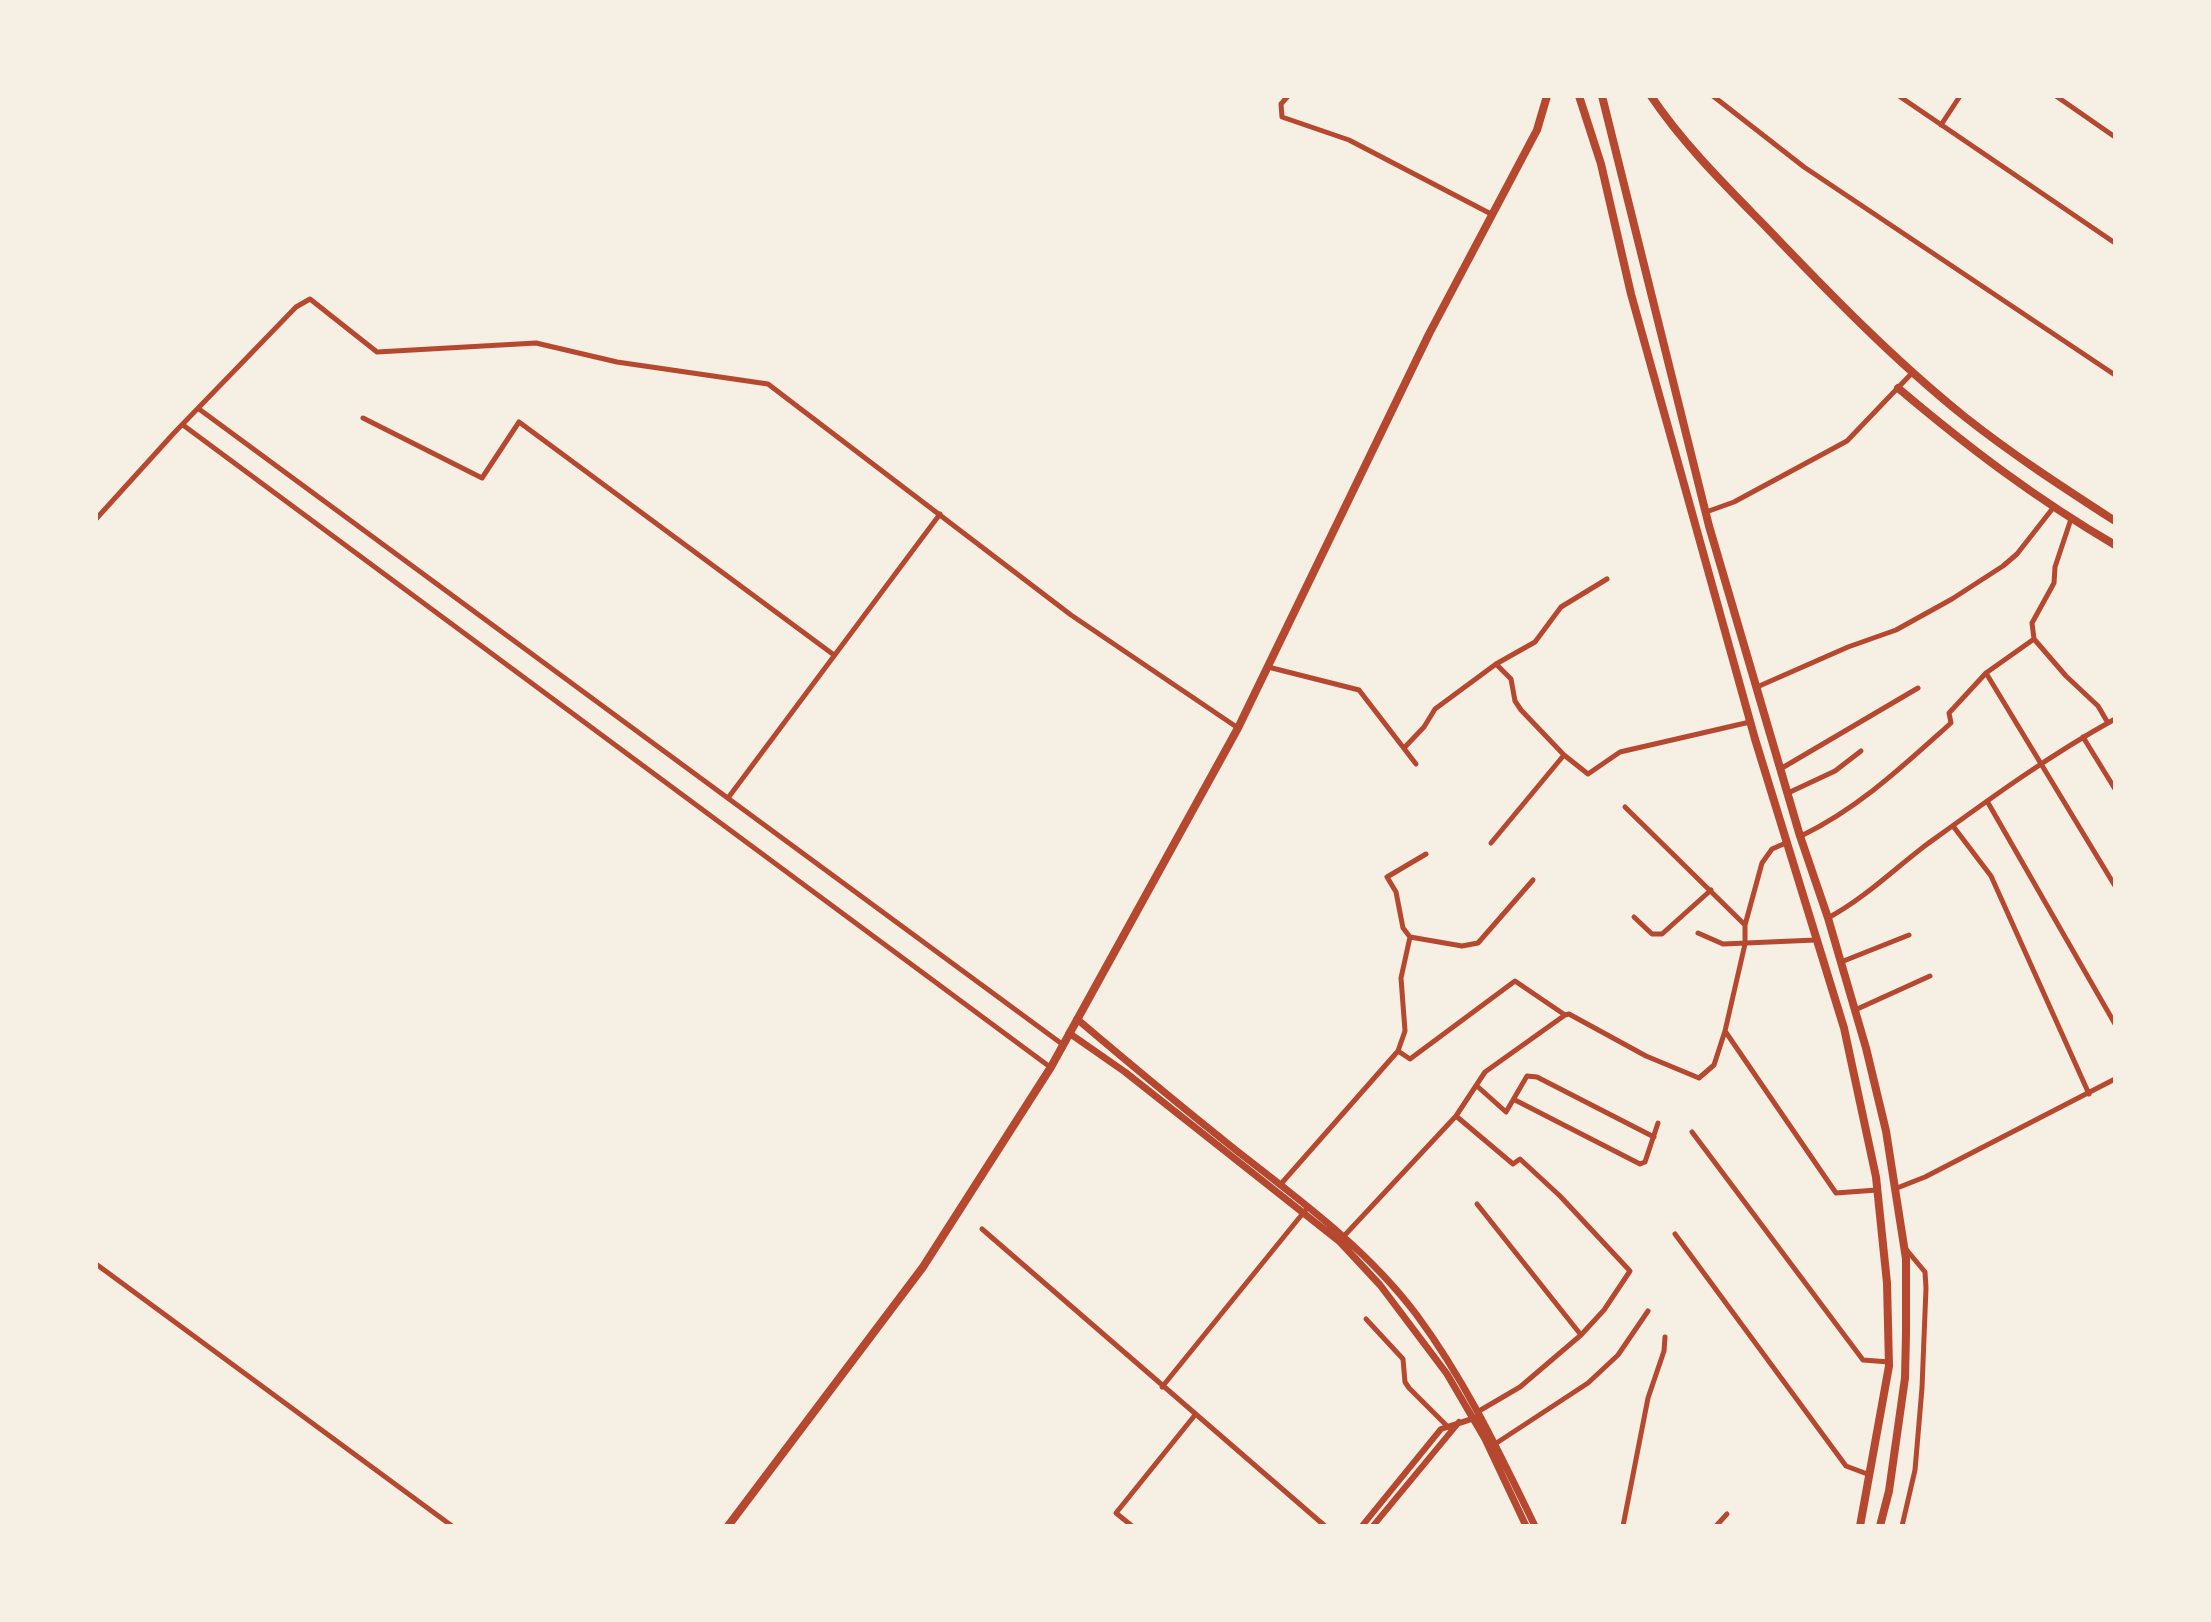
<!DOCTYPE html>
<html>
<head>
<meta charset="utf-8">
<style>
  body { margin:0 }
  #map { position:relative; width:2211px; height:1622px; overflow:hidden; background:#f6efe4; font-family:Ubuntu,sans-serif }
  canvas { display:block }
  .frame { position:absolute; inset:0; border:98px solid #f6efe4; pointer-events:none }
</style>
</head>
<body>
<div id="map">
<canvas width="2211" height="1622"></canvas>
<div class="frame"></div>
</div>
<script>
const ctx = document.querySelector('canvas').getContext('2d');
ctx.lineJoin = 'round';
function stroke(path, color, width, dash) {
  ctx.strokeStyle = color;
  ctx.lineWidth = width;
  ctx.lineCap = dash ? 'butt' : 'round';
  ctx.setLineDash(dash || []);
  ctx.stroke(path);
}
const minor = new Path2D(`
  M1288 96 1281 104 1282 117 1349 140 1493 215
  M1713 96 1804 167 2115 375
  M1899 96 2115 243
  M2056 96 2115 137
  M1941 125 1960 96
  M199 409 1062 1044
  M363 418 482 478 519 422 834 655
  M183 425 1050 1067
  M1706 512 1734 502 1847 441 1913 372
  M96 519 174 433 296 307 310 299 377 352 536 343 617 362 768 384 1071 615 1238 728
  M2034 639 2066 676 2098 706 2108 723
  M1496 664 1511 679 1515 701 1521 710 1564 755 1588 774 1620 752 1750 722
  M1268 667 1359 690 1416 764
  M1986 673 2115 886
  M1757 687 1848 647 1896 630 1952 599 2003 566 2017 554 2053 508
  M2083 737 2115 789
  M1404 748 1424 727 1435 709 1496 664 1535 642 1561 607 1607 579
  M1782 768 1918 688
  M1788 793 1835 771 1861 751
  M728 798 940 514
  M1987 801 2115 1024
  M1625 807 1745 925
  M1953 826 1991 876 2089 1094
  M1801 836C1859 808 1903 766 1951 723L1949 713 1986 673 2034 639 2032 623 2054 583 2055 567 2071 519
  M1491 843 1564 755
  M1426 854 1387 877 1396 892 1403 928 1410 937 1462 946 1478 943 1533 880
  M1634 917 1652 934H1662L1711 890
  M1828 918C1865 898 1893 870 1926 845 1988 800 2048 756 2115 719
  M1698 933 1723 944 1816 940
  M1841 962 1909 935
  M1855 1010 1930 976
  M1725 1031 1836 1193 1877 1190
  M1398 1051 1410 1059 1515 981 1565 1015 1569 1014 1646 1056 1699 1078 1714 1065 1725 1031 1745 944V925L1762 863 1772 849 1788 842
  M1477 1086 1506 1112 1527 1076 1537 1077 1654 1137
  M1515 1100 1640 1164 1645 1162 1658 1123
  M1456 1116 1513 1164 1520 1159 1560 1196 1630 1271 1604 1310 1581 1335 1520 1387 1479 1411
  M1692 1132 1863 1360 1889 1362
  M1280 1185 1398 1051 1405 1031 1401 978 1410 937
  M1897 1188 1925 1177 2115 1079
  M1477 1204 1581 1335
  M982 1229 1325 1526
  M1675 1234 1846 1466 1870 1475
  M1344 1236 1456 1116 1485 1072 1565 1015
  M96 1264 452 1526
  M1366 1319 1403 1359 1405 1382 1409 1388 1448 1427
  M1162 1387 1308 1207
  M1495 1444 1588 1383 1618 1355 1648 1311
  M1132 1526 1116 1513 1195 1415
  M1623 1526 1648 1398 1664 1351 1665 1337
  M1716 1526 1727 1514
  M1902 1526 1915 1470 1922 1388 1926 1288 1925 1272 1905 1248`);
const tertiary = new Path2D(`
  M1362 1526 1441 1429 1475 1418
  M1373 1526 1459 1422`);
const secondary = new Path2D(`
  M1077 1019C1130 1064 1183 1108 1237 1151 1301 1201 1367 1249 1416 1314 1465 1380 1499 1452 1535 1526
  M1069 1033 1125 1072 1340 1242 1380 1285 1447 1374 1485 1439 1526 1526`);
const primary = new Path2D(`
  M1651 96C1684 145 1726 186 1767 228 1830 294 1894 360 1965 417 2013 455 2064 488 2115 521
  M1898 388C1969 448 2035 498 2115 545
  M728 1526 923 1267 1051 1067 1238 728 1429 334 1537 130 1547 96`);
const trunk = new Path2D(`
  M1579 96 1601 164 1631 294 1755 739 1844 1028 1876 1177 1887 1283 1889 1366 1860 1526
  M1602 96 1709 526 1800 836 1828 918 1866 1048 1886 1131 1906 1259V1333L1905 1378 1889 1491 1880 1526`);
stroke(minor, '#b5482f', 5);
stroke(tertiary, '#b5482f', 6);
stroke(secondary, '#b5482f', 7);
stroke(primary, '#b5482f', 8);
stroke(trunk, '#b5482f', 8);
</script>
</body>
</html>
